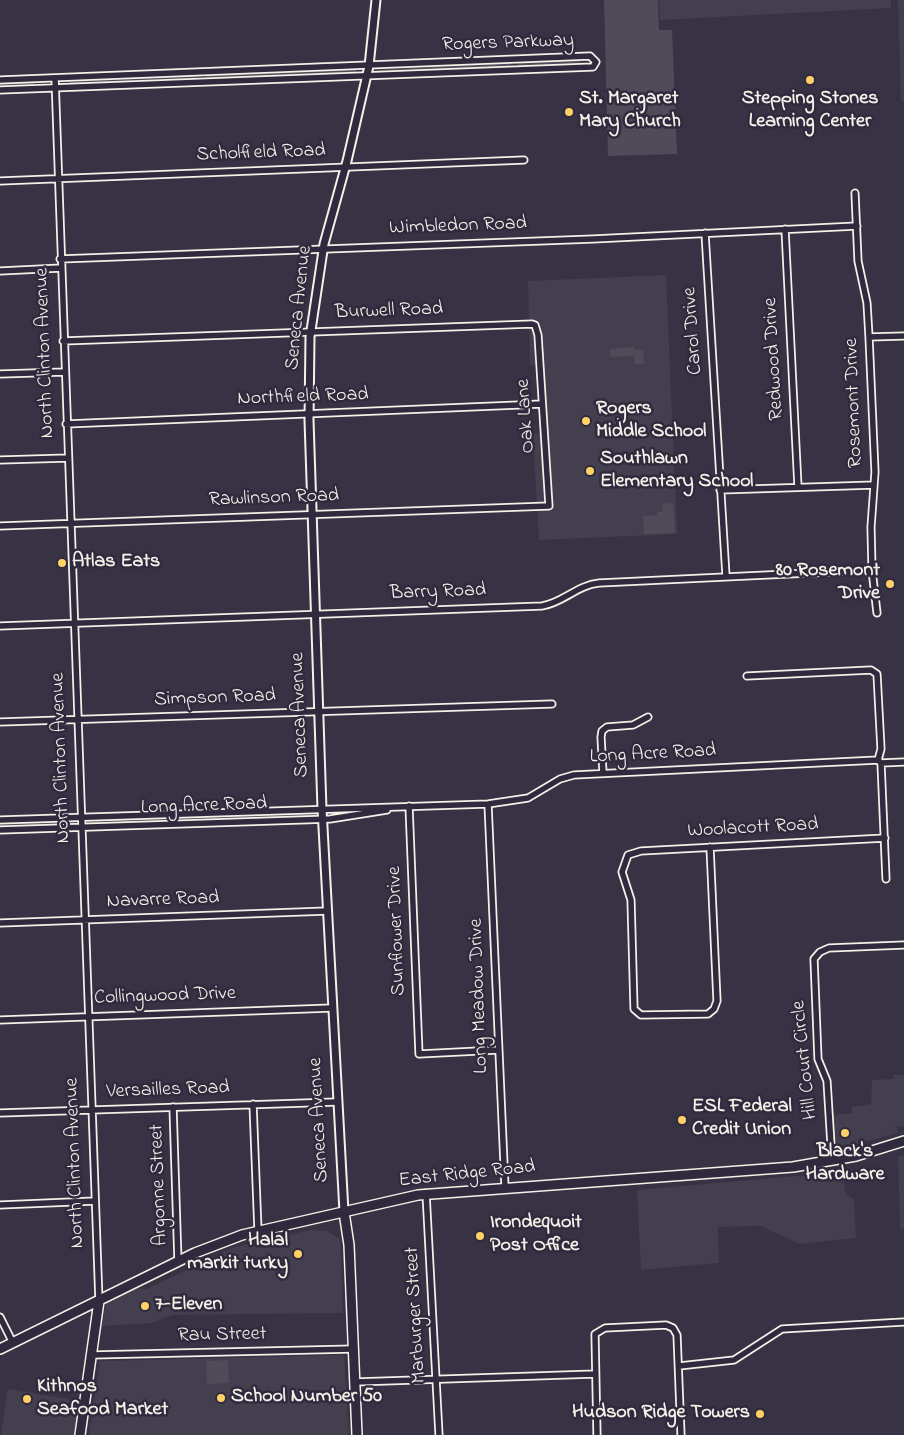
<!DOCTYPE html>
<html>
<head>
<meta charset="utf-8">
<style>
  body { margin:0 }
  canvas { display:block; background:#373244 }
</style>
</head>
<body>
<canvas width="904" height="1435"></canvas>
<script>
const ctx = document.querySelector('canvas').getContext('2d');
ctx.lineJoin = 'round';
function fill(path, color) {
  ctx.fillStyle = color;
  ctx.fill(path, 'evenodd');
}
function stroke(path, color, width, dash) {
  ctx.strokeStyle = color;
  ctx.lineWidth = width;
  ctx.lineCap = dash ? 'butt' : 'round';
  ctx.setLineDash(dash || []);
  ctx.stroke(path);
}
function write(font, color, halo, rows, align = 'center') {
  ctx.font = font + ' "Indie Flower",sans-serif';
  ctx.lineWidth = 5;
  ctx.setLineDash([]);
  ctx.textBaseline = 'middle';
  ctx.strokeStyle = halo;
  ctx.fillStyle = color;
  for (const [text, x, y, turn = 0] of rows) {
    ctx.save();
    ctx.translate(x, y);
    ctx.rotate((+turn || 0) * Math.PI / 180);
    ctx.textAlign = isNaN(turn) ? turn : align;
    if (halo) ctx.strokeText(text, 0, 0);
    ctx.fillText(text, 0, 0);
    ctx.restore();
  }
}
const built = new Path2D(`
  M659 0H891V8L660 20Z
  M898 0H904V101H901Z
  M666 275 677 534 539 540 533 434 548 433 544 365H530L528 281Z
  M894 1075H904V1126L896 1127 895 1121 898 1133 837 1149 831 1116 852 1113V1107L871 1104 872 1080 894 1079Z
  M904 1155V1229L900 1228 898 1157Z
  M842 1172 846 1195 854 1199 856 1238 800 1244 761 1226 718 1227 719 1263 641 1270 637 1190Z
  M310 1230 327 1231 340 1239 343 1313 172 1315 151 1323 102 1326 106 1304 136 1288 147 1289 232 1248Z
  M344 1355 349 1435H89L100 1361Z
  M8 1389 80 1401 75 1435H1Z`);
const green = new Path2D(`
  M604 0H658L659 30H672L677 154 608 156Z
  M578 60 581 62 579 65 520 67 518 64 519 62Z
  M509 63 511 64 509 67 379 73 377 70Z
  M356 69V73L208 79 206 76Z
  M197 75V80L71 85 70 82Z
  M32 82 34 84 32 86 0 88V83Z
  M634 347V350H643L644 364H635L634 356 611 357 610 349Z
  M673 503 675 533 644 534 643 516 657 515V512L663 511 662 504Z
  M315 811 317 814 316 816 88 824 86 821Z
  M74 820 76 822 74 825 0 828V823Z
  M228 1360 229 1383 207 1384 206 1361Z`);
const minor = new Path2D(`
  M55 78 99 1301
  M0 80 590 56 596 62 593 67 0 90
  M0 181 524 160
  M855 193 858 261 867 303 869 337 875 472 871 527 872 570 877 613
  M785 229 798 487
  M705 233 726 576
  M60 259 593 239 857 226
  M0 271 61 268
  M869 337 904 336
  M0 374 64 372
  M66 424 542 404
  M0 460 68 458
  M720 490 874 485
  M0 526 549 506 538 335 535 325 532 324 63 341
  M0 626 542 606C563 603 577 585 599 583L872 570
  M747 676 871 670 877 674 881 749 878 760
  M0 722 552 704
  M881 763 886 879
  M603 773 601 737 602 731 607 727 633 725 648 717
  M488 804 505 1187
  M409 806 419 1054 498 1050
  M0 820 488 804 528 798 560 779 574 775 878 760 881 763 904 762
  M0 830 330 819 387 810
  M710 847 717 1001 714 1009 708 1014 641 1015 634 1009 631 900 622 872 628 855 641 851 885 838
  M0 923 327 911
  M0 1020 332 1008
  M253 1104 258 1231
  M173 1107 178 1262
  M0 1113 336 1102
  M832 1161 827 1081 818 1059 814 959 820 952 829 948 904 945
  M426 1193 439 1435
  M0 1205 95 1201
  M0 1317 13 1343
  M92 1355 353 1349
  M679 1366 734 1360 782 1329 904 1322
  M355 1382 595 1374
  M597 1435 595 1334 605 1328 666 1325 673 1328 677 1335 681 1435`);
const tertiary = new Path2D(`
  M344 1212 322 809 309 420 310 337 324 244 347 161 369 66 376 0`);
const secondary = new Path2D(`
  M344 1212 349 1245 357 1435
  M0 1349 195 1253 242 1235 418 1195 793 1167 856 1156 904 1141
  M80 1435 99 1301`);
const markers = [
  [810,80,5,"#ffd166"],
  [569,112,5,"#ffd166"],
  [586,421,5,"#ffd166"],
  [590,471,5,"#ffd166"],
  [62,563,5,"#ffd166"],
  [890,584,5,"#ffd166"],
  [682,1120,5,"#ffd166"],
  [845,1133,5,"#ffd166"],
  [480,1236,5,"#ffd166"],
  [298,1254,5,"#ffd166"],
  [145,1306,5,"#ffd166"],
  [221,1398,5,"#ffd166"],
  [27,1399,5,"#ffd166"],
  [760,1414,5,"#ffd166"]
];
const streetNames = [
  ["Rogers Parkway",508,44,-2],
  ["Scholfield Road",261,154,-2],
  ["Wimbledon Road",458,227,-2],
  ["Seneca Avenue",300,308,-84],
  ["Burwell Road",389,312,-2],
  ["Carol Drive",694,331,-94],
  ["North Clinton Avenue",46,353,-92],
  ["Redwood Drive",775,359,-93],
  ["Northfield Road",303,398,-2],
  ["Rosemont Drive",855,403,-92],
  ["Oak Lane",527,416,-94],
  ["Rawlinson Road",274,499,-2],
  ["Barry Road",438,593,-2],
  ["Simpson Road",215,699,-2],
  ["Seneca Avenue",301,715,-92],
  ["Long Acre Road",653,755,-3],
  ["North Clinton Avenue",62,758,-92],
  ["Long Acre Road",204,807,-2],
  ["Woolacott Road",753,829,-3],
  ["Navarre Road",163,901,-2],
  ["Sunflower Drive",398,931,-92],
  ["Long Meadow Drive",480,996,-92],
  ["Collingwood Drive",165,997,-2],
  ["Hill Court Circle",806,1060,-96],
  ["Versailles Road",168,1091,-2],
  ["Seneca Avenue",320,1120,-93],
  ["North Clinton Avenue",76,1163,-92],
  ["East Ridge Road",467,1175,-6],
  ["Argonne Street",160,1185,-92],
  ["Marburger Street",417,1315,-93],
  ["Rau Street",222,1336,-1]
];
const poiNames = [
  ["St. Margaret",579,100],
  ["Mary Church",579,123],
  ["Stepping Stones",810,100,"center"],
  ["Learning Center",810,123,"center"],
  ["Rogers",596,410],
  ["Middle School",596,433],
  ["Southlawn",600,460],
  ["Elementary School",600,483],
  ["Atlas Eats",72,563],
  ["80 Rosemont",880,572,"right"],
  ["Drive",880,595,"right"],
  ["ESL Federal",692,1108],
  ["Credit Union",692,1131],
  ["Black's",845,1153,"center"],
  ["Hardware",845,1176,"center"],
  ["Irondequoit",490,1224],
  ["Post Office",490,1247],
  ["Halal",288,1242,"right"],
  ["markit turky",288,1265,"right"],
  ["7-Eleven",155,1306],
  ["Kithnos",37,1388],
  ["Seafood Market",37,1411],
  ["School Number 50",231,1398],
  ["Hudson Ridge Towers",750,1414,"right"]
];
fill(built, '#433f4e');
fill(green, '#504b59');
stroke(minor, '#f4f1e8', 9);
stroke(tertiary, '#f4f1e8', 11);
stroke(secondary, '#f4f1e8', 12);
stroke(minor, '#2f2a3d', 5.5);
stroke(tertiary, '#2f2a3d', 7);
stroke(secondary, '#2f2a3d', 9);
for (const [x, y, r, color] of markers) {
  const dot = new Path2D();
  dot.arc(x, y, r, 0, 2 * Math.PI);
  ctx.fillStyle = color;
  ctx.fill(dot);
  stroke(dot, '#2f2a3d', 2);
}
write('20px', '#f4f1e8', '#2f2a3d', streetNames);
write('bold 20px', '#f4f1e8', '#2f2a3d', poiNames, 'left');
</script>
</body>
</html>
